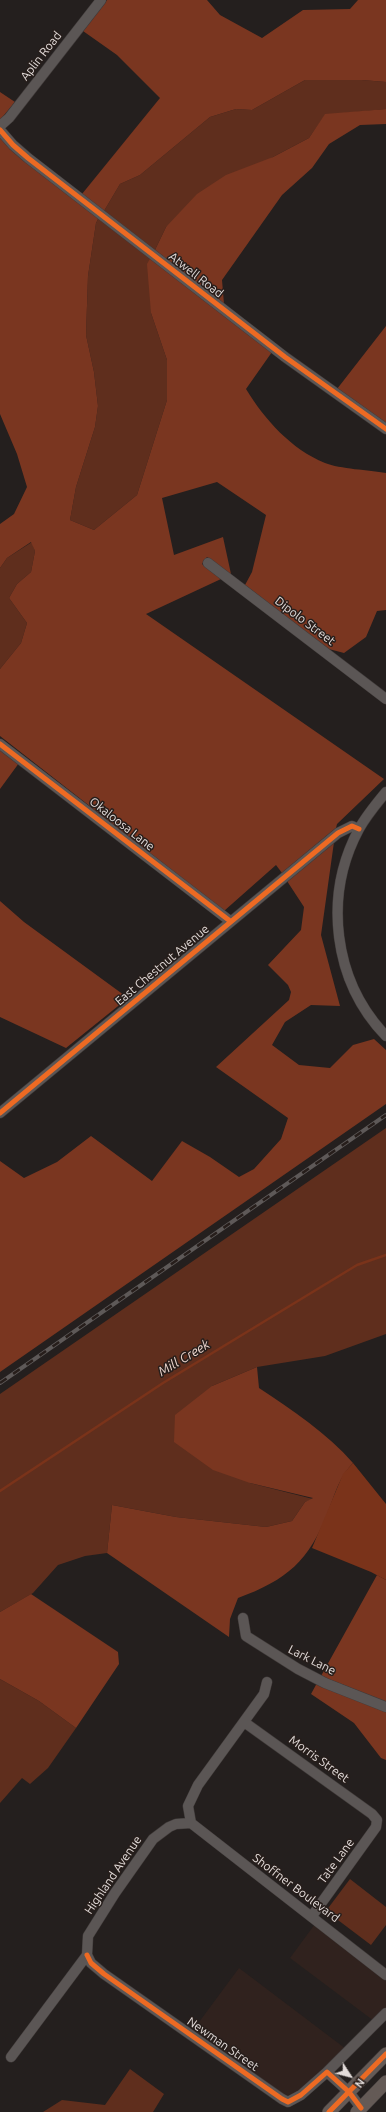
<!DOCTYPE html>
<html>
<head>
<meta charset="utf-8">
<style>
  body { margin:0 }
  #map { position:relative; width:386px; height:2112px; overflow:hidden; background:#241f1e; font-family:Ubuntu,sans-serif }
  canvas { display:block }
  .north { position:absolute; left:330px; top:2056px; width:40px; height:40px; -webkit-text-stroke:3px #271e1b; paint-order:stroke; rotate:126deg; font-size:11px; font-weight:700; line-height:16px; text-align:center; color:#e3dcda }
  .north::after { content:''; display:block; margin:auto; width:14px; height:18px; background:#e3dcda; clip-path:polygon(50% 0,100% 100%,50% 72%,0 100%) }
</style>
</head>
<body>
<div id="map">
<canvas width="386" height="2112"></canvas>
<div class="north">N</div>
</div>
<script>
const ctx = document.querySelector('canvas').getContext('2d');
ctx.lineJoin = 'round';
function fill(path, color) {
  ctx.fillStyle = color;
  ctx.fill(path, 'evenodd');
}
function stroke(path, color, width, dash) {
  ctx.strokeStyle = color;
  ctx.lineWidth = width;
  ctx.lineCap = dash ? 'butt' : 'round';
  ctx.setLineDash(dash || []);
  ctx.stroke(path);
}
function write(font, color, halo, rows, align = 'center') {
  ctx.font = font + ' Ubuntu,sans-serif';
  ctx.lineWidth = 3;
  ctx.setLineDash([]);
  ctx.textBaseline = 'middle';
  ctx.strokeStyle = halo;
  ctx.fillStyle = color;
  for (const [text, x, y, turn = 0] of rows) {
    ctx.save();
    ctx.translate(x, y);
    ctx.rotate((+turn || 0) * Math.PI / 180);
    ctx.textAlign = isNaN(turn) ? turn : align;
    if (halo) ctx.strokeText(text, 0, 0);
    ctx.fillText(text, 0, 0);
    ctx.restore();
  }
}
const built = new Path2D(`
  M315 1924 386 1981V2009L374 2021 290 1958Z
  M239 1968 346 2049 349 2046 287 2107 188 2037Z`);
const green = new Path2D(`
  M305 80H362L386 82V109L325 115 309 138 273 157 166 227 155 250 104 211 120 184 140 175 210 117 236 109 252 110Z
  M99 217 151 257V313L167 360V400L137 495 94 530 70 520 76 487 95 427 98 406 94 372 86 335 88 276 96 223Z
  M32 542 35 551 31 572 17 584 9 598 27 623 21 643 0 669V568L7 558Z
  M386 1128V1334L325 1356 257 1367 212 1386 250 1483 313 1499 305 1502 292 1521 266 1527 176 1517 112 1505 107 1553 85 1556 58 1565 33 1593 0 1612V1394Z
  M0 1679 39 1701 76 1728 48 1768 30 1784 22 1778 0 1803Z
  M350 1879 386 1907V1925L371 1945 326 1911Z
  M130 2069 164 2094 153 2112H43L62 2100 105 2105Z`);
const forest = new Path2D(`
  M107 0H207L220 15 262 38 303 10 350 9 358 0H386V82L362 80H305L252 110 236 109 210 117 140 175 120 184 104 211 82 194 160 98 117 55 83 31Z
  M0 92 15 102 0 120Z
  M386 109V124L360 125 329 144 312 168 282 195 222 280 224 304 155 250 166 227 197 194 226 175 273 157 309 138 325 114Z
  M0 136 99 217 96 223 88 276 86 335 94 372 98 406 95 427 76 487 70 520 94 530 137 495 167 400V360L151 313 147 264 151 257 272 352 246 389C265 420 291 449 325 463 340 469 369 470 386 473V610L377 611 366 637 344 653 325 648 245 585 252 572 266 515 217 482 162 498 174 555 223 537 231 574 229 575 207 557 202 564 221 579 146 614 384 779 337 824 336 828 282 873 276 865 224 911 0 736V669L21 643 27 623 9 598 17 584 31 572 35 551 31 542 7 558 0 568V524L14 514 27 487 17 454 0 414Z
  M386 326V424L337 389Z
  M0 749 19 763 0 789Z
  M334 842 321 935 340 1006 311 1005 285 1022 272 1045 299 1065 330 1068 353 1045 374 1039 386 1050V1104L0 1372V1161L24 1178 57 1162 91 1136 152 1181 182 1141 210 1157 239 1177 254 1169 281 1139 288 1118 216 1067 289 1000 291 992 288 985 268 965 301 930 304 907 287 881Z
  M0 901 24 922 128 998 66 1048 0 1017Z
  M257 1367 259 1388C292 1410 327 1433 353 1463 339 1477 335 1494 328 1512 309 1561 287 1580 238 1598L230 1619 229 1637 107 1553 112 1505 176 1517 266 1527 292 1521 305 1502 313 1498 250 1483 213 1470 174 1442 175 1415 212 1386Z
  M377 1575 386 1580V1702L321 1676Z
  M31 1594 118 1652 119 1664 76 1728 39 1701 0 1679V1612Z
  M317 1683 386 1711V1760L381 1758 354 1723 311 1694Z`);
const water = new Path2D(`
  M353 1463 386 1504V1580L371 1572 312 1548 343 1474Z`);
const stream = new Path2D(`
  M0 1491 163 1383 357 1265 386 1255`);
const minor = new Path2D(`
  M0 126 9 118 101 0
  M0 130 13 145 28 158 285 357 386 429
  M208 563 386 699
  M0 744 230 921
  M386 792C376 804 366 816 359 829 323 896 333 981 386 1036
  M0 1113 338 833 352 826 359 829
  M243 1618 246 1636 298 1669 325 1683 386 1707
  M244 1722 372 1814 377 1820 376 1827 312 1916
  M191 1823 386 1975
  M191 1823 188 1806 198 1785 264 1694 267 1682
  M87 1955 91 1963 104 1974 282 2099 288 2102 301 2095 327 2072 349 2092 361 2108
  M11 2057 87 1955 88 1936 115 1893 153 1839 169 1827 176 1824 191 1823
  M327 2072 386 2013`);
const major = new Path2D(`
  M329 2112 386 2054
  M357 2112 386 2082`);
const rail = new Path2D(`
  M0 1383 386 1115`);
const cycleway = new Path2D(`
  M0 130 13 145 28 158 285 357 386 429
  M0 744 230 921
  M0 1113 338 833 352 826 359 829
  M87 1955 91 1963 104 1974 282 2099 288 2102 301 2095 327 2072 349 2092 361 2108
  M329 2112 386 2054`);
const streetNames = [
  ["Aplin Road",41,56,-52],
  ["Atwell Road",196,275,38],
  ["Dipolo Street",305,621,37],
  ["Okaloosa Lane",122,824,38],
  ["East Chestnut Avenue",162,965,-40],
  ["Lark Lane",312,1660,27],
  ["Morris Street",319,1759,36],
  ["Tate Lane",336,1861,-54],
  ["Highland Avenue",113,1875,-56],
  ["Shoffner Boulevard",296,1888,37],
  ["Newman Street",223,2044,35]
];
const waterNames = [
  ["Mill Creek",184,1358,-31]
];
fill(built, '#30221e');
fill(green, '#5f2e1d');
fill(forest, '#7a3620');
fill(water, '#7a331a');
stroke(stream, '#7a331a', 2.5);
stroke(minor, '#403b3a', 11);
stroke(major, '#403b3a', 14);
stroke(minor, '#5b5655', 10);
stroke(major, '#645a56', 13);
stroke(rail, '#5e5958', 4);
stroke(rail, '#271e1b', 2.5, [8]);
stroke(cycleway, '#ed6a23', 5);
write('12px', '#e3dcda', '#271e1b', streetNames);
write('italic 13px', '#eed7cf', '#271e1b', waterNames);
</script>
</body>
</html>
